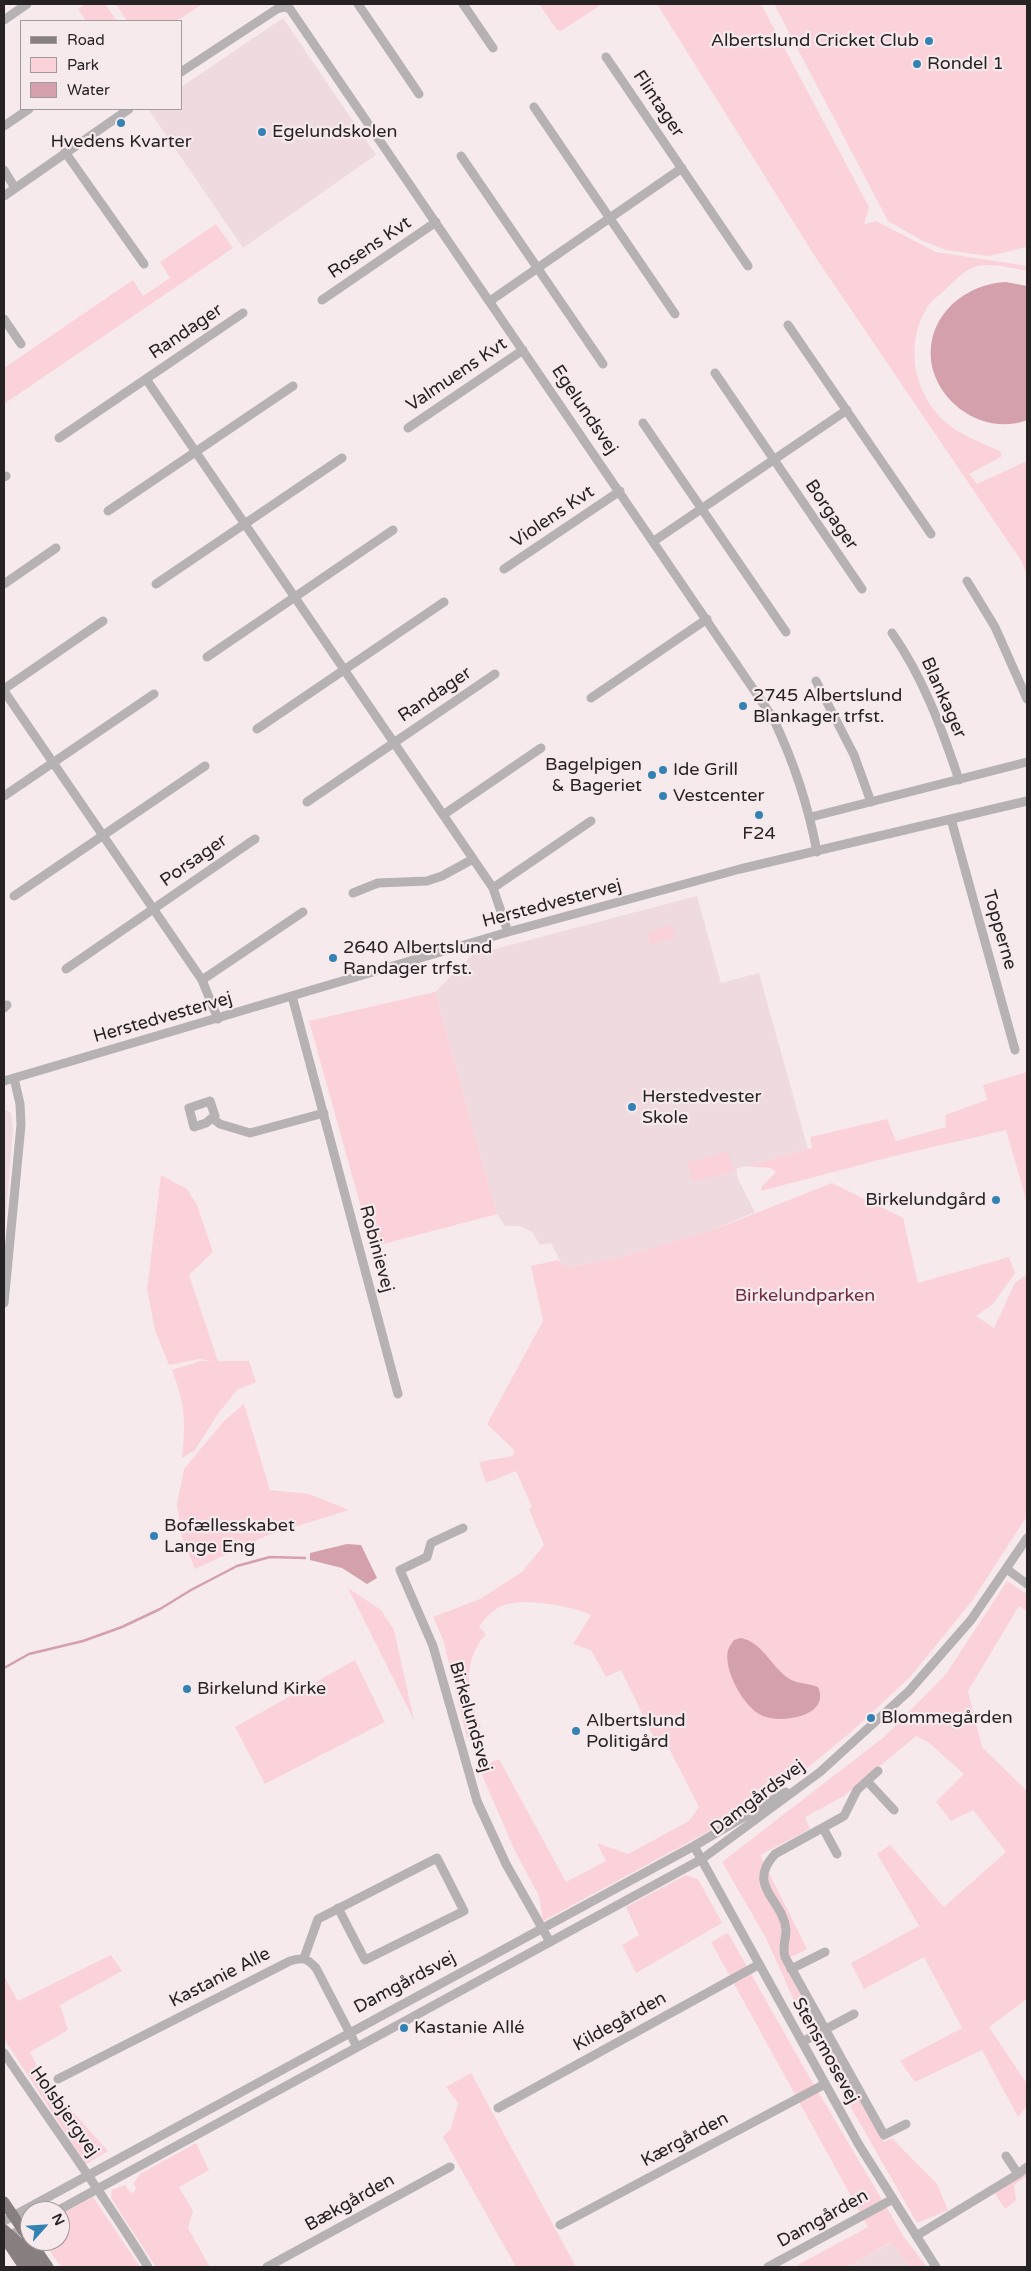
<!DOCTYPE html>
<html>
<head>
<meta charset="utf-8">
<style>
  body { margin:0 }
  #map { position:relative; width:1031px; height:2271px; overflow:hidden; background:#f6eaed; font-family:"Varela Round",sans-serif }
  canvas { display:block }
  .frame { position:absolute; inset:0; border:5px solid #272324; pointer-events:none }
  .legend { position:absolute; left:20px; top:20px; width:162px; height:90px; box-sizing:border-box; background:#f6eaed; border:1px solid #a39a9d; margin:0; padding:6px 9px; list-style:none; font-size:15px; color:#272324 }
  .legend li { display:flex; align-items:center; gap:10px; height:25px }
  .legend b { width:25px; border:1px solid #a39a9d }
  .north { position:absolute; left:20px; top:2201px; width:50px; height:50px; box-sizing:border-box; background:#f6eaed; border:1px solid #a39a9d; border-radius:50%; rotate:64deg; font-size:14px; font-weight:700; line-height:20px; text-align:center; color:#272324 }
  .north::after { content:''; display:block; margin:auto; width:18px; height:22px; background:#3482b4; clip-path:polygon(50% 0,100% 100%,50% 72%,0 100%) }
</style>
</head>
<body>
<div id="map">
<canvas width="1031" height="2271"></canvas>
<div class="frame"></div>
<ul class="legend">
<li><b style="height:6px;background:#877f80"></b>Road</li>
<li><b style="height:14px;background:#fbd2da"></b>Park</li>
<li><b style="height:14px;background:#d4a0ab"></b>Water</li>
</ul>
<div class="north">N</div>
</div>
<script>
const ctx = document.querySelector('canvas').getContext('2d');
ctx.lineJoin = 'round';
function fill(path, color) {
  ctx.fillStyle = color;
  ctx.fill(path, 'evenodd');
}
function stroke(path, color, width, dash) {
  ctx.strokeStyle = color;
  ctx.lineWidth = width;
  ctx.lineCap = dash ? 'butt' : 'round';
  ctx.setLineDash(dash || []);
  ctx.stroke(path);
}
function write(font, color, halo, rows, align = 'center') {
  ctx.font = font + ' "Varela Round",sans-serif';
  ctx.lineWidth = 4.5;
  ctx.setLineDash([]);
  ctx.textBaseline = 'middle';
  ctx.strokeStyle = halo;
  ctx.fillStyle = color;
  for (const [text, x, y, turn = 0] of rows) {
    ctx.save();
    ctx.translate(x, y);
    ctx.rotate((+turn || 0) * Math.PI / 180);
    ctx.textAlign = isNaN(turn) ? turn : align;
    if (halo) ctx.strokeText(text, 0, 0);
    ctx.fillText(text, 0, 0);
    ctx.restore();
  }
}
const built = new Path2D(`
  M283 18 376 155 243 248 148 109H181V87Z
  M697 896 721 983 759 973 808 1149 736 1169 739 1181 755 1212 713 1230 617 1258 570 1267 562 1265 551 1243 540 1245 532 1232 519 1226H505L497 1214 435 992 472 955Z
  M4 1109 11 1113 13 1130 4 1238Z
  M892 2242 910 2267H847Z`);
const green = new Path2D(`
  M85 4H105L117 21H86L78 9Z
  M116 4H203L176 21H127Z
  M539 4H602L561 31 557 30Z
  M657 4H761L869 207 864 224 876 221 936 252 1027 266V271C1011 268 990 262 974 267 964 271 955 280 947 288 941 294 932 300 928 306 905 342 912 389 942 419 958 435 981 442 1001 452V457L969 474 977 484 1027 461V574L1020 559 816 258Z
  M774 4H1027V247L989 256 946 250 923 241 888 221Z
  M216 224 233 248 4 404V368L133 280 143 296 170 278 160 262Z
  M672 925 676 937 651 944 648 932Z
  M435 992 497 1214 372 1247 309 1021Z
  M1027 1072V1203L1006 1130 890 1157 761 1191 762 1186 776 1172 770 1168 746 1166 812 1148 810 1137 887 1119 896 1141 946 1127 945 1115 987 1100 983 1085Z
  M728 1151 734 1171 693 1182 687 1163Z
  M161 1175 187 1189 197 1205 213 1252 189 1275 218 1361H249L256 1382 237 1390 217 1415 195 1450 182 1458C186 1421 185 1405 172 1370L200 1361H212L200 1359 169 1365 155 1330 147 1289Z
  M832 1183 903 1218 918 1283 1009 1257 1015 1273 993 1304 976 1316 994 1328 1015 1283 1027 1274V1516L972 1601 910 1677 851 1732 806 1769 737 1816 543 1921 539 1896 515 1851 479 1768 499 1759 566 1882 606 1861 597 1843 628 1854 689 1821 699 1807 663 1737 655 1740 621 1670 606 1677 591 1650 573 1644 591 1615C571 1606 523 1597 502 1606 492 1610 485 1618 479 1627L486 1634C461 1662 467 1696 481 1727L467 1738 443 1639 433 1617 480 1599 522 1572 544 1545 529 1509 532 1507 516 1471 486 1483 479 1462 513 1456 514 1450 487 1424 543 1321 531 1266 558 1260 562 1265 570 1267 617 1258 713 1230Z
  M244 1404 270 1490 309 1494 349 1510 268 1535 195 1569 181 1534 177 1504 184 1469 224 1421Z
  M1007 1581 1027 1594V1611L1019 1606 968 1691 982 1747 1027 1791V1999L989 2027 1027 2084V2106L1018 2117 982 2050 915 2082 900 2061 962 2028 924 1957 864 1989 851 1963 919 1926 877 1854 890 1845 944 1907 1006 1852 973 1810 951 1821 936 1802 964 1774 928 1742 916 1736 844 1796 805 1817 810 1829 760 1855 807 1949 783 1961 812 2018 806 2027 766 1938 722 1862 884 1737 946 1674Z
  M348 1588 381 1610 394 1630 414 1720Z
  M355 1660 385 1722 265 1784 235 1727Z
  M686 1875 698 1879 722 1923 636 1973 622 1945 639 1935 626 1907Z
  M728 1933 803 2066 904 2237 927 2267H910L891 2242 847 2267H794L868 2227 711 1942Z
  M111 1955 122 1971 60 2005 68 2030 30 2052 44 2080 108 2151 86 2164 4 2039V1976L18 2001Z
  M825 2037 884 2142 892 2138 937 2184 948 2210 917 2223 818 2050Z
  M471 2073 576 2267H516L443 2137 451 2128 458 2103 446 2087Z
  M196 2143 209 2170 179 2187 193 2211 188 2228 210 2267H156L111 2198 112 2190 125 2185 131 2193 134 2192 136 2188 133 2184 140 2174Z
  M1027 2161V2176L1014 2185 1016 2200 1005 2209 992 2189Z
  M93 2197 140 2267H61L43 2241H60V2215Z`);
const water = new Path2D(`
  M1006 282 1027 286V420C989 435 944 409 933 370 921 322 961 284 1006 282Z
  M347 1544 361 1545 377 1578 367 1584 342 1568 310 1560V1553Z
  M741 1638C763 1643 770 1665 788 1678 797 1684 808 1683 818 1687 831 1716 782 1724 763 1716 744 1708 723 1670 728 1650 729 1647 732 1643 734 1640Z`);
const stream = new Path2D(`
  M4 1668 29 1654 83 1641 122 1627 160 1609 191 1590 237 1566 270 1557 305 1558`);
const minor = new Path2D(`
  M358 4 419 94
  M463 4 493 48
  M4 20 27 4
  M606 57 748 266
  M181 72 277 9 285 7 290 9 773 718C794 762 808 804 817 852
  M534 107 675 314
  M4 126 29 109
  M65 152 144 264
  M461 156 603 364
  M4 170 15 188
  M4 196 129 109
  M322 300 436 222
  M490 301 682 168
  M4 319 21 344
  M788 325 931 534
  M715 373 862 589
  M146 379 493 888 508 932
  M643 423 786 632
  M408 428 523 350
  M59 438 243 313
  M4 477 6 476
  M108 511 293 386
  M654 541 847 410
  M504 569 620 491
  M967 581 995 627 1027 699
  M4 584 56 548
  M156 584 342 458
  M892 633C923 677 942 729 959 780
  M207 657 393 530
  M816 681 854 755 871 802
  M4 689 103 621
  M4 691 202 980 218 1019
  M591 698 707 619
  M257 729 444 602
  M4 796 154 694
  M307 802 495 674
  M443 815 541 748
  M811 817 1027 762
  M951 819 1015 1050
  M493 888 591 821
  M353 893 378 883 427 881 442 876 473 859
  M14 896 205 766
  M66 969 255 839
  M202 980 303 912
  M292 996 398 1394
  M4 1008 7 1005
  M4 1081 508 932 740 869 1027 801
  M212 1118 206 1123 194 1127 189 1108 210 1101 215 1116 212 1118 220 1124 250 1133 324 1113
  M4 1303 21 1125 20 1104 14 1078
  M463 1528 431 1543 427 1557 400 1570 433 1646 477 1801 506 1864 550 1942
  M1008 1570 1027 1584
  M878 1771 857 1790 844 1816 775 1854C745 1887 784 1900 786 1930 786 1940 782 1947 785 1957L884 2135 906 2124
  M867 1781 894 1810
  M823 1828 837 1854
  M694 1846 859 2145 936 2267
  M304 1958 318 1919 437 1858 464 1911 365 1960 338 1908
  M791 1969 825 1952
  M802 2042 854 2014
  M4 2053C52 2124 103 2194 148 2267
  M58 2079 290 1961C303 1957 307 1958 316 1968L357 2047
  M498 2108 758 1965
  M1018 2174 1027 2167
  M57 2211 702 1859 820 1772 909 1691 971 1620 1027 1538
  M4 2221 694 1846 786 1792
  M560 2225 825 2084
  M916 2236 1018 2174 1006 2156
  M5 2237 30 2226
  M267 2267 450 2167
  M768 2267 893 2199`);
const major = new Path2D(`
  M4 2202 48 2267
  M4 2230 20 2244 37 2267
  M4 2237 24 2267`);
const markers = [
  [929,41,5,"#3482b4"],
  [917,64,5,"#3482b4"],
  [121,123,5,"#3482b4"],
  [262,132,5,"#3482b4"],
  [743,706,5,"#3482b4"],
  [663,770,5,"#3482b4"],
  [652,775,5,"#3482b4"],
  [663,796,5,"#3482b4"],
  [759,815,5,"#3482b4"],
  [333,958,5,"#3482b4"],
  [632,1107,5,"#3482b4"],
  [996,1200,5,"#3482b4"],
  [154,1536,5,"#3482b4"],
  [187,1689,5,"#3482b4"],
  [871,1718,5,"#3482b4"],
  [576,1731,5,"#3482b4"],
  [404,2028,5,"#3482b4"]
];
const poiNames = [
  ["Albertslund Cricket Club",919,41,"right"],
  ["Rondel 1",927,64],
  ["Egelundskolen",272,132],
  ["Hvedens Kvarter",121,142,"center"],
  ["2745 Albertslund",753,696],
  ["Blankager trfst.",753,717],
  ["Bagelpigen",642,765,"right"],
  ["& Bageriet",642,786,"right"],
  ["Ide Grill",673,770],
  ["Vestcenter",673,796],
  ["F24",759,834,"center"],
  ["2640 Albertslund",343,948],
  ["Randager trfst.",343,969],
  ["Herstedvester",642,1097],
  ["Skole",642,1118],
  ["Birkelundgård",986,1200,"right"],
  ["Bofællesskabet",164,1526],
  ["Lange Eng",164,1547],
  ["Birkelund Kirke",197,1689],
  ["Blommegården",881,1718],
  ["Albertslund",586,1721],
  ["Politigård",586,1742],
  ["Kastanie Allé",414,2028]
];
const streetNames = [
  ["Flintager",658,104,56],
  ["Rosens Kvt",370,248,-34],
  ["Randager",186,332,-34],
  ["Valmuens Kvt",457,375,-34],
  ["Egelundsvej",584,410,56],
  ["Borgager",831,515,56],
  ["Violens Kvt",553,517,-34],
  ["Randager",435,695,-34],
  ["Blankager",943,698,66],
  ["Porsager",194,861,-35],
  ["Herstedvestervej",552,904,-15],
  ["Topperne",999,930,74],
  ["Herstedvestervej",163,1018,-16],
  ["Robinievej",376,1249,75],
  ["Birkelundsvej",470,1717,74],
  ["Damgårdsvej",758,1798,-37],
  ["Kastanie Alle",220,1978,-27],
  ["Damgårdsvej",405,1983,-28],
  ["Kildegården",620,2022,-29],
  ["Stensmosevej",825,2051,61],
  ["Holsbjergvej",64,2112,55],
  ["Kærgården",685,2140,-28],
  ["Bækgården",350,2203,-29],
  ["Damgården",823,2219,-29]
];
const parkNames = [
  ["Birkelundparken",805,1296]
];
fill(built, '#efdbdf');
fill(green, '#fbd2da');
fill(water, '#d4a0ab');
stroke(stream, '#d4a0ab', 2.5);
stroke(minor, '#b6b1b2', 9);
stroke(major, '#877f80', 11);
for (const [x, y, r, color] of markers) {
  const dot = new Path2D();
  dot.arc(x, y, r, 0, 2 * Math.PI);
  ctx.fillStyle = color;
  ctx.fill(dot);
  stroke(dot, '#f6eaed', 2);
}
write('18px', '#272324', '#f6eaed', poiNames, 'left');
write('18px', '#272324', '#f6eaed', streetNames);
write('18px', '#6e2e40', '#f6eaed', parkNames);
</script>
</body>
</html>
